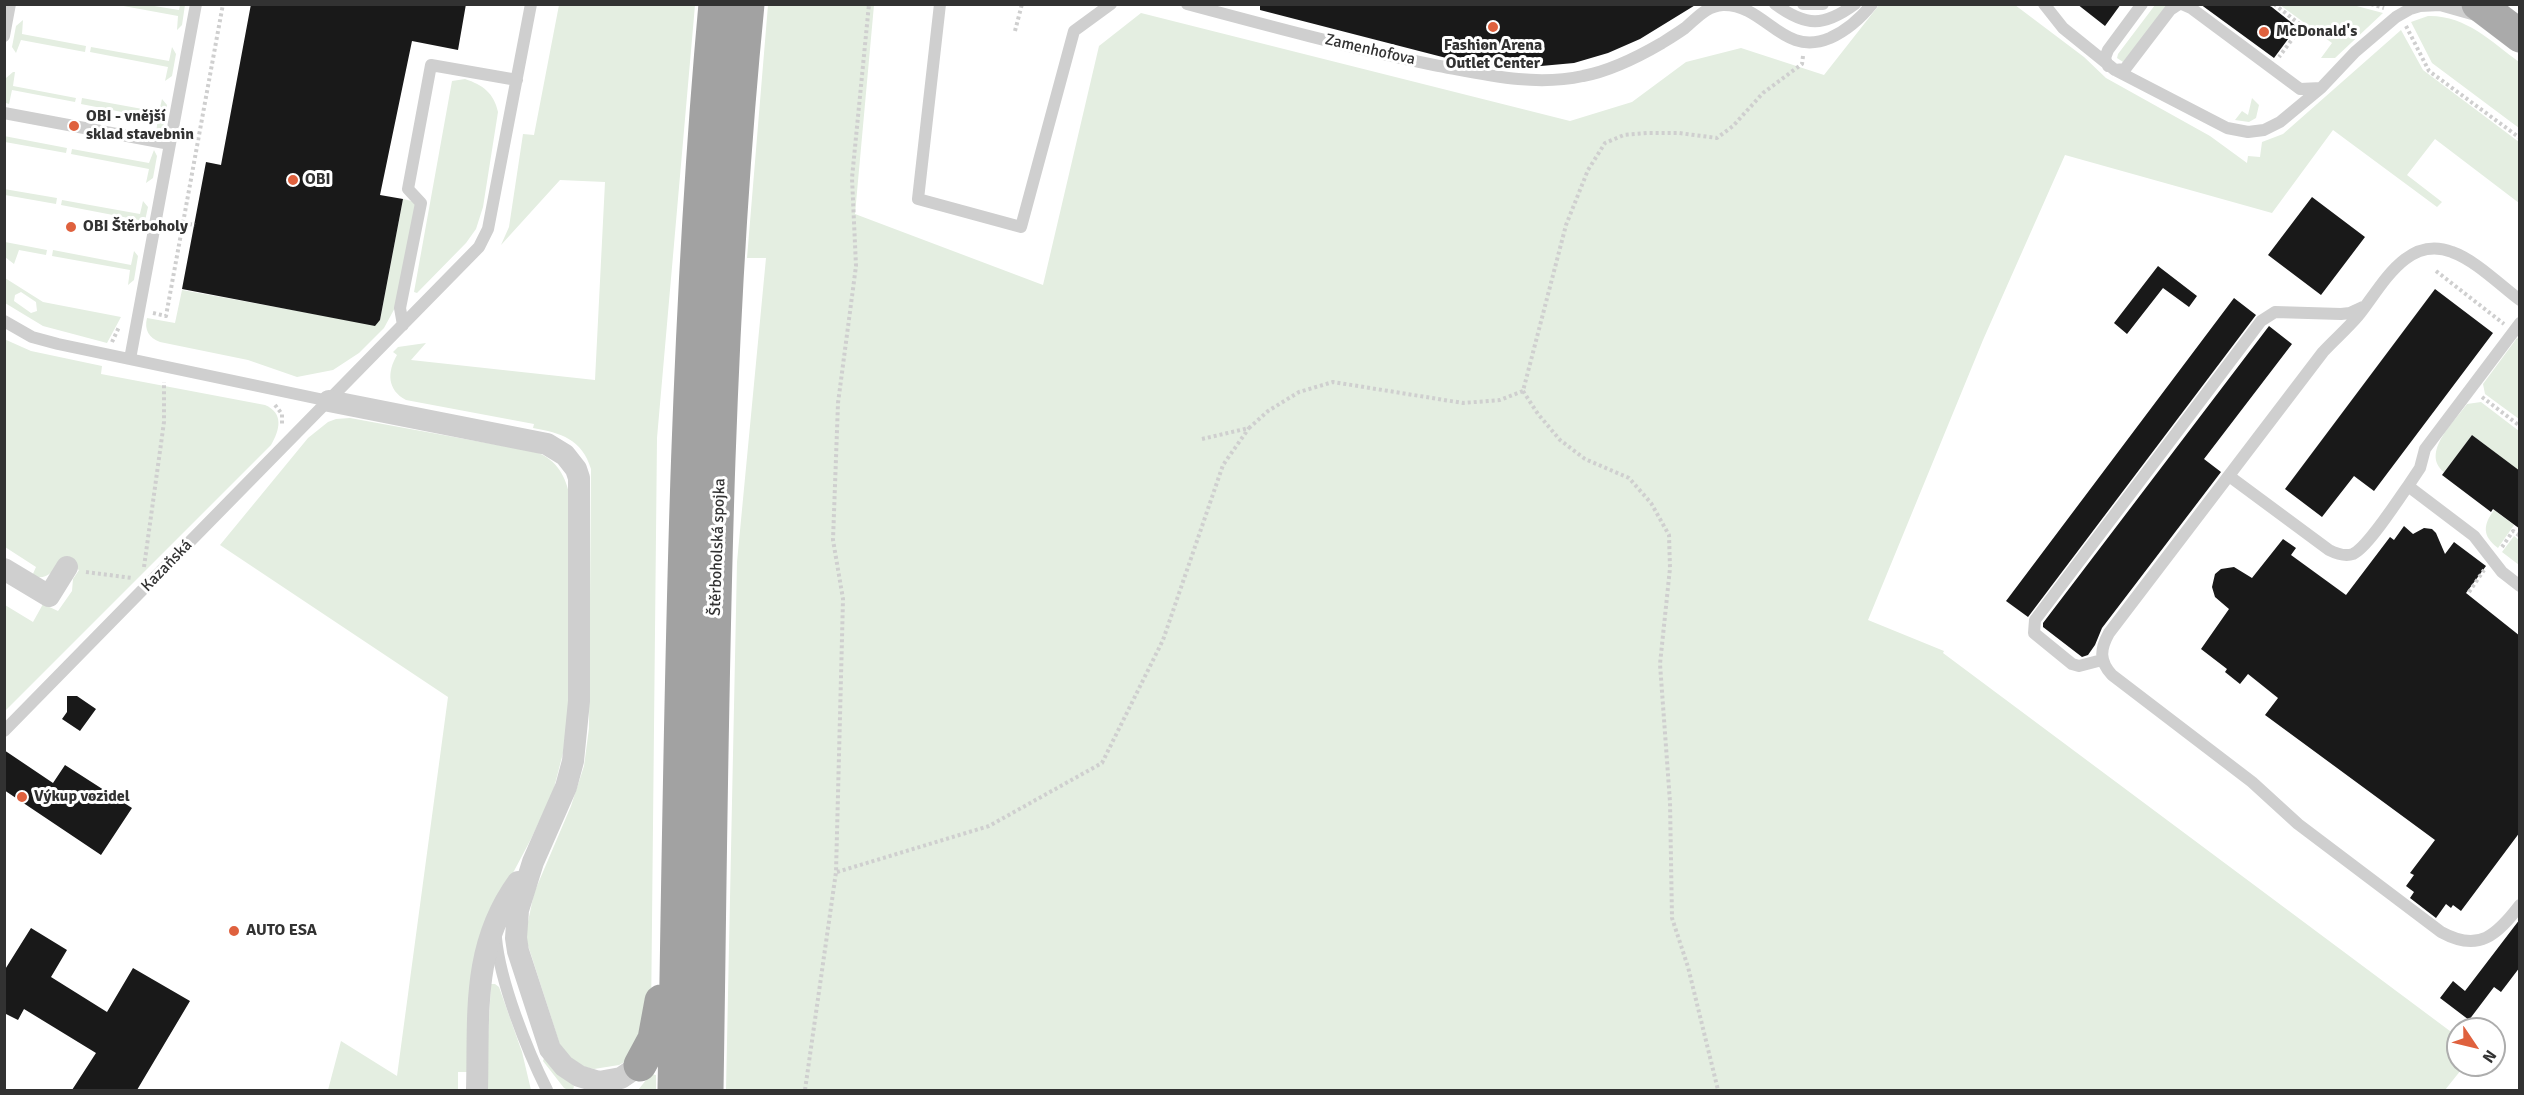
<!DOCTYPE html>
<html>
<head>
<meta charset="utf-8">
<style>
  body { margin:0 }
  #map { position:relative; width:2524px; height:1095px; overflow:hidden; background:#fff; font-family:Signika,sans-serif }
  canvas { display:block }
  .frame { position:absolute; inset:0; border:6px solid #323232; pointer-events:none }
  .north { position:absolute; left:2446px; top:1017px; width:60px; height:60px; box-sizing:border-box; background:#fff; border:2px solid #adadad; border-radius:50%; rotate:125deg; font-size:16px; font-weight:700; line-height:24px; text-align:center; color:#323232 }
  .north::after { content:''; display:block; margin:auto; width:21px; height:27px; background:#df613e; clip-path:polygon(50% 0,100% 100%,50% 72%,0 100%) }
</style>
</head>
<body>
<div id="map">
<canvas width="2524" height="1095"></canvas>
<div class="frame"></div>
<div class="north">N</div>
</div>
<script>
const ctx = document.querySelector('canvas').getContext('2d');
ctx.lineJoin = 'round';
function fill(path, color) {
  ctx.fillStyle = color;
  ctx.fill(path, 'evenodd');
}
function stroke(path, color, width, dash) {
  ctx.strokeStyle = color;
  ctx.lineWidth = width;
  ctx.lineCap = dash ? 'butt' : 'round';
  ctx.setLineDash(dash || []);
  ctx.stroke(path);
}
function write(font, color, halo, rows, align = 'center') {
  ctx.font = font + ' Signika,sans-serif';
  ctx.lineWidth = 6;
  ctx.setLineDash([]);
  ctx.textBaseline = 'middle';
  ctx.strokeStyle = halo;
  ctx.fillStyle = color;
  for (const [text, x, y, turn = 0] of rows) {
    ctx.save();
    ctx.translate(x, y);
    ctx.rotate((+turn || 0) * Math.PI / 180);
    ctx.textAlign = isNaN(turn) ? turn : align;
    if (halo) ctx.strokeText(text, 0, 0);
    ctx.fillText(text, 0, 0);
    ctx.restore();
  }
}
const green = new Path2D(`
  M118 5H148L179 10 180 5H185L182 25 177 30 178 16Z
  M559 5H695L657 438 651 1018 630 1059 619 1065 594 1069 581 1066 571 1059 561 1048 525 936 534 893 571 806 584 766 589 728 591 469C582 439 561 433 533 428L534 424 406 400C387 390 387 372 397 355L393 352 398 347 426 343 411 360 595 380 605 182 560 180 501 245 509 227 523 134 534 135Z
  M768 5H874L855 214 1043 285 1099 46 1141 13 1570 121 1632 102 1686 62 1741 48 1824 75 1879 5H2015L2084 57 2106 78 2210 136 2247 163 2248 156 2260 157 2262 142 2283 134 2401 30 2423 70 2519 142V203L2435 139 2407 175 2442 202 2437 207 2333 130 2272 213 2065 155 1983 340 1868 620 1944 651 1943 653 2458 1037V1065H2465L2445 1090H726L737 562 766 258H747Z
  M2155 5H2168L2123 62 2117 58 2118 54Z
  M2280 5H2353L2383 13 2335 58H2321L2332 43Z
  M2428 16C2465 15 2491 41 2519 62V128L2432 63 2411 22Z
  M23 20 22 34 86 46 85 52 21 40 16 53 12 47 16 26Z
  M91 47 169 61 172 47 176 54 172 76 165 81 168 67 90 52Z
  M13 72H15L13 86 76 98 75 102 12 90 9 104 6 103V78Z
  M465 79C483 85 494 93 498 112L483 207 476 229 466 243 417 293 414 292 452 81Z
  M82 98 159 112 162 99 167 105 163 128 156 132 158 119 81 104Z
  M2252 98 2259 105 2256 118 2249 122 2235 120 2242 111 2248 115Z
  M4 136 67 148 66 153 5 142Z
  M72 149 149 163 154 150 157 156 153 178 146 183 149 169 71 154Z
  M4 189 57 198 56 204 5 195Z
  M403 199 416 202 397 304 384 328 359 353 333 370 297 377 248 360 160 342C149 338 144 330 147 318L175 323 182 290 375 325 380 320Z
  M62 200 140 214 143 201 148 207 143 230 137 234 139 220 61 205Z
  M5 242 47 250 46 255 19 250 14 264 5 257Z
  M53 250 131 265 134 251 138 256 134 280 128 285 130 270 52 256Z
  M5 278 43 302 121 317 107 343 43 326 5 303ZM21 292 36 302 37 311 31 313 14 301 15 295Z
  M2517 338 2520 340 2519 419 2485 394 2483 384Z
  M4 339 31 351 102 366 101 374 265 405C284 413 280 430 271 445L5 711V605L33 622 43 604 58 611 72 591 73 579 79 570 62 560C54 571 46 581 32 576L36 567 5 547Z
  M2481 402 2519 431V471L2472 435 2444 472C2420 453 2455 421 2467 404Z
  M350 418 536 452C557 460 566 476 570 498L568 712 563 753 553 792 531 839 489 918 469 1072H458V1090H328L341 1041 397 1076 448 697 220 545 308 438 328 422 336 419Z
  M2494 510 2514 525 2498 548C2482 536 2483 525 2494 510Z
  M2514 536 2519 540V565L2502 552Z
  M491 984H495L499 987 522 1052 531 1090H485Z
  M544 1058 574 1086 573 1090H568L564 1088 543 1061Z
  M651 1074 656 1075V1090H638Z`);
const building = new Path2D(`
  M251 4H466L458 50 412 41 380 195 403 199 380 320 375 326 182 289 206 162 221 165Z
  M1260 4H1697L1640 39 1608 53 1574 63 1519 68H1496L1454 60 1260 10Z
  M2077 4H2121L2105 26Z
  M2200 4H2268L2297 27 2274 58Z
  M2312 197 2365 237 2321 295 2268 255Z
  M2158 266 2197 296 2189 307 2163 288 2127 334 2114 323Z
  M2435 289 2493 333 2374 491 2354 476 2322 517 2285 489Z
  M2234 298 2256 315 2028 617 2006 601Z
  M2269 326 2292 344 2204 459 2221 472 2102 628 2095 645 2088 655 2082 657 2043 627V623Z
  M2472 435 2520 471V529L2493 509 2491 512 2442 475Z
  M2404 526 2413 534 2424 528 2432 529 2436 533 2445 554 2454 542 2486 566 2466 593 2520 636V832L2461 911 2453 905 2451 908 2446 904 2436 918 2410 898 2414 892 2406 886 2414 875 2410 873 2435 840 2265 715 2278 698 2248 674 2240 684 2225 672 2227 669 2201 649 2229 609 2215 597 2212 587 2215 574 2221 569 2234 567 2252 578 2283 539 2296 548 2291 555 2346 595 2390 537 2394 540Z
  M67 696H77L96 709 80 731 62 719 67 712Z
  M4 750 53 783 65 765 132 808 101 855 4 790Z
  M2520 919V967L2501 992 2494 987 2469 1020 2440 998 2453 981 2465 991Z
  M31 928 67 950 51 977 107 1012 133 968 190 1001 137 1090H72L96 1053 24 1009 18 1020 4 1013V971Z`);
const path = new Path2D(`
  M2274 4 2302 26 2279 57
  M2371 4 2384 8
  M2270 6 2271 4
  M2406 26 2429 71 2520 138
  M1015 31 1022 4
  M183 223 195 225
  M2436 271 2504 324
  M153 313 166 316 223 4
  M112 342 119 327
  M1523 391 1538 414 1560 440 1585 459 1629 478 1651 503 1669 535 1670 568 1660 664 1670 802 1672 918 1688 967 1718 1090
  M2482 397 2520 426
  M275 405 282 414V425
  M1202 439 1249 428 1268 411 1299 392 1333 382 1463 403 1500 400 1523 391 1566 225 1588 170 1605 143 1624 135 1648 133H1679L1717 138 1733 126 1763 93 1802 64 1803 56
  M2502 547 2513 531 2520 536
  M144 567 164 422V382
  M86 572 132 578
  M2469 592 2484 570
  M837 872 989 826 1102 763 1163 640 1223 465 1249 428
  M805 1090 836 872 843 599 833 540 838 403 856 266 852 178 869 4`);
const service = new Path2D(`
  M940 4 918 199 1021 227 1074 31 1111 4
  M1187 4C1269 26 1351 48 1434 65 1483 74 1533 87 1583 76 1610 71 1638 57 1662 43 1670 38 1678 33 1685 28 1697 18 1706 6 1723 5 1766 4 1782 58 1830 38 1848 30 1860 19 1872 4
  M1775 4C1806 27 1824 27 1855 4
  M1803 4H1823
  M2044 4 2063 28 2115 70 2227 128 2248 132 2264 130 2280 122 2321 88 2355 52 2396 17 2410 9 2420 6 2440 5 2479 16
  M2182 4 2191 8 2300 89 2321 88
  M4 36 10 4
  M2108 66 2105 58 2108 50 2142 4
  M2115 70 2125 69 2170 10 2179 4
  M4 113 170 144
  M2520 300C2500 285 2475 260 2452 252 2406 234 2381 288 2358 316 2347 329 2334 340 2323 352L2109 633C2100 649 2099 661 2112 675L2252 782 2298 824 2441 932C2479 953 2497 935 2520 905
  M4 321 32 337 58 344 329 401
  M403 325 400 308 421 203 408 189 431 65 517 80
  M130 359 196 4
  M2229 476 2329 550C2337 554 2345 557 2353 554 2368 547 2397 501 2408 486L2474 536 2502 572 2520 586
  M2408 486 2420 468 2425 449 2520 323
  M2102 660 2079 666 2072 664 2034 633 2035 620 2261 321 2275 312 2341 314 2350 313 2363 307
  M4 731 479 247 488 229 531 4
  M496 938C500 982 527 1050 547 1090`);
const minor = new Path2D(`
  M329 401 547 444 565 455 576 469 579 478V701L573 761 566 787 533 862 518 910 516 938 518 951 550 1049 564 1066 579 1076 599 1082 621 1078 640 1065
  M4 569 49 596 67 567
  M477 1090C479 1015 471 947 518 882`);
const primary = new Path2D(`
  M2478 4 2520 36`);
const trunk = new Path2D(`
  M640 1065 654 1039 661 1001
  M674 1090C681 728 682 366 715 4
  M707 1090C713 729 712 365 748 4`);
const markers = [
  [1493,27,6,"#df613e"],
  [2264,32,6,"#df613e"],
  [74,126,6,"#df613e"],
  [293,180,6,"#df613e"],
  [71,227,6,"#df613e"],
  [22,797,6,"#df613e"],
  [234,931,6,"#df613e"]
];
const poiNames = [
  ["McDonald's",2276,32],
  ["Fashion Arena",1493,46,"center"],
  ["Outlet Center",1493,64,"center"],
  ["OBI - vnější",86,117],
  ["sklad stavebnin",86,135],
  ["OBI",305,180],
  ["OBI Štěrboholy",83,227],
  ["Výkup vozidel",34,797],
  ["AUTO ESA",246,931]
];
const streetNames = [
  ["Zamenhofova",1370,50,13],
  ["Štěrboholská spojka",718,547,-88],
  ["Kazaňská",167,566,-46]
];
fill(green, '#e4eee1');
fill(building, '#191919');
stroke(path, '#cfcfcf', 4, [3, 3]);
stroke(service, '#cfcfcf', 12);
stroke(minor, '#cfcfcf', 22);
stroke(primary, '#aaa', 33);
stroke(trunk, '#a2a2a2', 33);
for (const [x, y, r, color] of markers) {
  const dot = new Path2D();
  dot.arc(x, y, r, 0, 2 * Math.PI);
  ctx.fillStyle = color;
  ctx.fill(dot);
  stroke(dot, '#fff', 2);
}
write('bold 16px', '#323232', '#fff', poiNames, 'left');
write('16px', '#323232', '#fff', streetNames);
</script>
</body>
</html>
